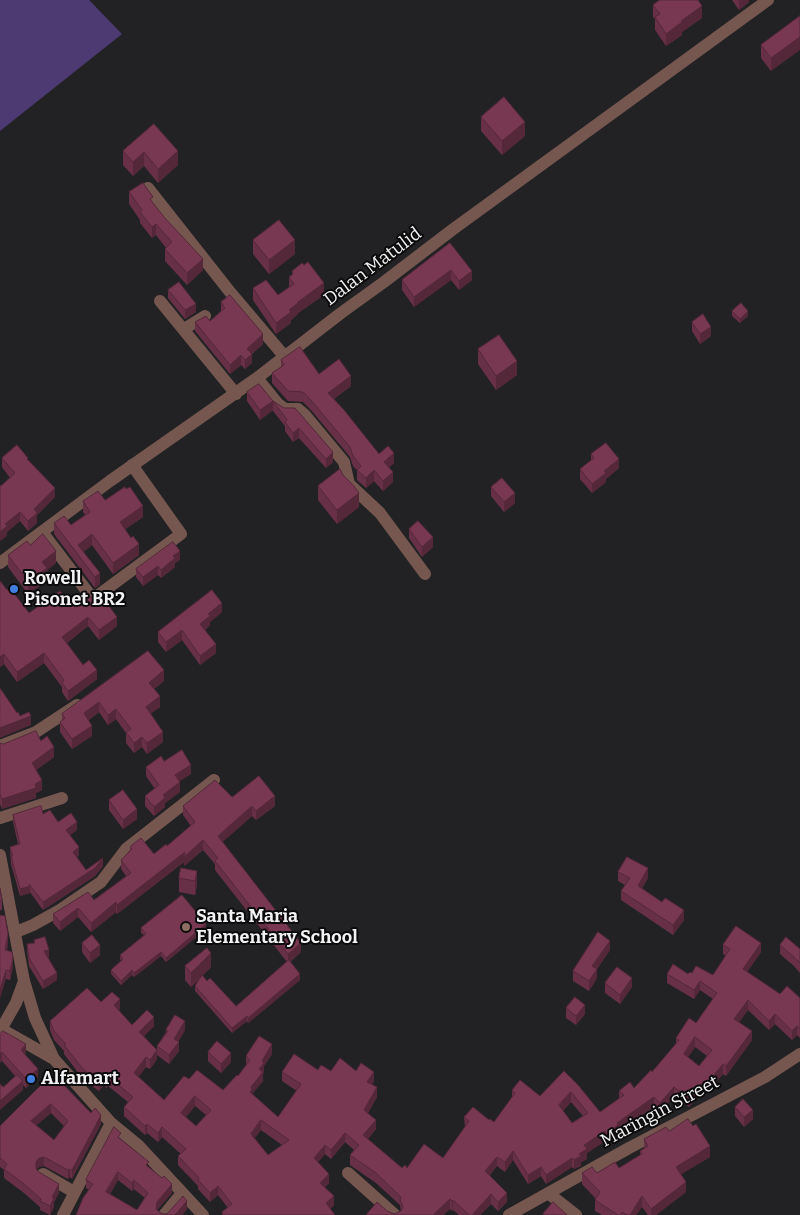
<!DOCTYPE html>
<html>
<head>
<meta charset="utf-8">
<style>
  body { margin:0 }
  canvas { display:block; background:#222224 }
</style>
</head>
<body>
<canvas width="800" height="1215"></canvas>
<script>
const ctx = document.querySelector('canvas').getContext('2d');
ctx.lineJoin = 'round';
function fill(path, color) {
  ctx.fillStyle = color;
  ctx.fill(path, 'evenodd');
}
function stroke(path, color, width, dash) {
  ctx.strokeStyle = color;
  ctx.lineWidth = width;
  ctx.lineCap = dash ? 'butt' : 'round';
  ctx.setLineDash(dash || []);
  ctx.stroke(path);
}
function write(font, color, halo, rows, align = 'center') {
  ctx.font = font + ' Bitter,serif';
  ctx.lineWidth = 4;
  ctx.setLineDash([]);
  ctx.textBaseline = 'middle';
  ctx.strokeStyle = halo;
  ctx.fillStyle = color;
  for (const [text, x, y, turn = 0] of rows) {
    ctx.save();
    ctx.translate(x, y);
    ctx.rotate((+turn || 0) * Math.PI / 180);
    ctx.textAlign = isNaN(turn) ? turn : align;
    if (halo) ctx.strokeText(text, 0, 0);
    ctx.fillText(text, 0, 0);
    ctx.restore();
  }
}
const forest = new Path2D(`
  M0 0H89L122 34 0 131Z`);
const minor = new Path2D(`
  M148 188 230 292 285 357
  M160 301 236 394
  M184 329 205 316
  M257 378 278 404 285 409H298L305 415 344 462 349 484 380 513 425 574
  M42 532 93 599 181 534 132 465
  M0 563 110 481 257 378 341 313 384 282 452 230 768 0
  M0 746 36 732 77 705
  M0 818 62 798
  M0 855 24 981 35 1018 54 1059
  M16 932 33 925 60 910 101 882 126 849 214 780
  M1 1029 54 1059 111 1123 139 1146 203 1215
  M0 1031 16 1003 24 981
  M348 1173 395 1215
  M43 1174 74 1192
  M548 1193 576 1215
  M63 1215 111 1123
  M164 1215 182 1193
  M509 1215 629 1148 765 1077 800 1054`);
const wall = new Path2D(`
  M732 0H749V2L739 10Z
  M653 5 702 18 682 32V35L666 46 655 30V19L653 17Z
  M800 16 771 71 761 58V45Z
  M481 117 525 136 502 155 481 131Z
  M154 124 178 165 158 183 144 166 133 176 123 165V151Z
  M129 192 153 203 203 270 187 285 165 261V249L166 248 156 235 152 238 140 223V220L129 204Z
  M253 240 295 254 269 274 253 254Z
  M450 243 472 280 459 290 451 280 414 307 402 290V280Z
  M292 271 324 295 298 313V314L291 320V323L276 334 253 300V288L278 295 289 287V277L292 275Z
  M168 290 196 312 185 319 168 298Z
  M221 302 263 344 252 354V363L245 369 241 365 230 374 195 331V322L210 321 221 311Z
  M732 311 748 316 740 323 732 316Z
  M692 322 711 336 700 344 692 331Z
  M478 349 517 375 496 390 478 364Z
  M281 360 351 386 334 399 379 454 394 463 389 467 393 482 383 491 374 481 366 488 357 480V470L353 466 350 457 311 410 303 402 288 401 272 383V373L281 367Z
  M247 392 273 410 260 420 247 401Z
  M273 401 333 462 326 468 299 438 293 442 285 431V426L273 411Z
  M591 454 619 468 606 479V482L592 493 580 479V469L591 460Z
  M2 458 28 460 55 497 37 515V523L28 531 20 521 7 532V536L1 486 10 478 2 467Z
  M318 486 359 507 337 524 318 500Z
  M491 487 515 503 504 512 491 496Z
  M105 500 143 517 125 529 139 555 113 574 92 545 83 552 100 584 95 588 54 534V523L71 525 85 515 83 512V501Z
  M409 529 433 547 422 557 409 538Z
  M30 545 56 563 47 570V581L28 594 8 567V555Z
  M180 560 175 563V567L161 578 158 575 143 586 136 577V569Z
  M0 581 7 590 29 613 81 604 117 626 99 640 88 626 67 643 83 665 97 679 68 701 62 692V687L44 663 17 682 4 664 0 667Z
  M222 612 210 622V625L205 630 216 653 200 665 182 640 166 652 158 642V632Z
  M164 681 154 689 160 707 150 714 163 742 147 754 142 747 134 753 126 743V733L116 719 108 725 99 712 89 720 92 736 72 749 60 732V722L62 720V714Z
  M41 741 54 757 36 770 42 790 36 793V798L2 809 0 804V743L3 744Z
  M164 761 191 774 179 781 180 792 165 803V807L154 816 145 806V796L155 789 146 776V767Z
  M232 797 275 806 256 820 252 816 222 842 301 952 290 962 300 980 248 1023 247 1021 232 1033 195 991V986L200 979 191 987 185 980V966L211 967 202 976 207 981 236 1006 287 962 215 870V864L203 850 184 866V862L117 914 116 912 91 932 78 917 60 931 53 923V914L94 900 126 876 121 869V860L130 850V847L154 854 167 846 191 826 183 815V806Z
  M109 800 137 819 123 829 109 810Z
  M43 814 58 822 77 830 70 835 79 855 77 857 86 870 103 866 95 876 43 910 30 892V893L20 896 11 864 10 847 18 844 13 822V815Z
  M197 871V885L195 895 179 892V878Z
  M618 872 648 878 642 888 684 920 673 935 621 900V891L625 885 618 881Z
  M0 889 2 900V910H0Z
  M0 915 8 943 7 951 13 967 10 980 6 979Z
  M141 928 206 929 166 962 161 956 134 977 132 975 121 985 111 974V970L121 961 120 959V955L144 935 141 933Z
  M34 940 49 957H48L57 980 43 989 29 966 27 952V944L34 943Z
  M82 943 100 955 90 963 82 952Z
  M723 945 761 952 747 972 780 994 800 998V1038L797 1035 792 1040 775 1024 769 1030 748 1010 739 1022 752 1040 726 1076 723 1074 707 1092 704 1090 689 1107 674 1096 660 1112 654 1107 618 1131V1135L606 1143 605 1141 587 1153V1159L581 1162V1166L574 1169 572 1167 546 1184 541 1176 528 1184 513 1160 505 1172 497 1166 490 1175 507 1202 498 1211 491 1204 480 1215H459L453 1210 452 1211 450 1209 443 1215H366L387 1211 394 1214 401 1211 400 1205 376 1183 350 1165V1155L354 1150 345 1142 331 1159 325 1154 318 1162 329 1183 325 1187 334 1205 330 1209 335 1215H222V1212L228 1208 218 1195 210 1202 198 1189V1186L178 1165V1156L181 1154 162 1137 158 1142 147 1133 145 1135 124 1116V1107L128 1102 108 1086 106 1088 104 1085 99 1091 83 1079 64 1054V1051L54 1040 50 1030V1021L101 1002 120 1009 118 1010 132 1025 154 1026 144 1036 157 1050V1046L166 1032V1030H185L178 1042 179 1051 169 1064 157 1055V1059L150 1069 146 1067 138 1077 164 1100 189 1079 223 1090 238 1076 246 1065V1056L272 1054 264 1066V1072L263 1074V1081L252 1094 278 1117 297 1091 282 1081V1072L318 1070 356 1071 374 1081 372 1085 377 1097 368 1113 376 1129 368 1139 402 1168H407L443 1158 465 1127 464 1117 489 1120 494 1122 512 1098V1090L540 1096 564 1071 600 1112 619 1099V1091L634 1088 652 1072 676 1044V1038L696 1023 713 999 700 990 694 999 667 983V974H688L692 973 713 975 726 956 723 954ZM695 1047 707 1056 699 1066 688 1057ZM571 1102 583 1116 572 1123 563 1111ZM195 1106 206 1115 196 1126 186 1117ZM261 1130 282 1145 268 1155 254 1138Z
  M780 945 800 949V973L794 966 780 954Z
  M610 950 597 969V978L589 991 573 981V971Z
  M605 983 632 987 620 1004 605 993Z
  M566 1008 585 1014 576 1025 566 1018Z
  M0 1034 26 1052 25 1054 38 1077 26 1088 23 1085V1090L3 1087 16 1077 2 1061Z
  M208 1052 231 1062 221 1073 208 1061Z
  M51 1083 101 1124 72 1179 70 1177 68 1179 44 1166 39 1167 36 1170 59 1193 54 1202V1207L50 1215 40 1210V1207L24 1193 4 1178V1170L0 1167V1126ZM51 1113 64 1126 54 1140 36 1125Z
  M735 1107 753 1119 744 1127 735 1116Z
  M669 1131 710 1157 681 1174 686 1192 656 1215H648L642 1207 636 1215H602L595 1211V1200L596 1199 582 1184V1173H597L619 1168 640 1155V1151L644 1149V1139Z
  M121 1139 149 1168 172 1193 157 1210 159 1212 163 1214 187 1209 182 1215H76L89 1190 86 1188V1180ZM118 1180 132 1191 134 1189 145 1198 137 1210 110 1194Z`);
const shadedWall = new Path2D(`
  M739 0H749V2L739 10Z
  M702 6V18L682 32V35L666 46V34L681 21Z
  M800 37V50L771 71V58Z
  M525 122V136L502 155V141Z
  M178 151V165L158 183V169Z
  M144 152V166L133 176V162Z
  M156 224V235L152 238V227Z
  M295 240V254L269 274V260Z
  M203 259V270L187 285V273Z
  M451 270V280L414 307V297Z
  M472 271V280L459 290V281Z
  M324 283V295L298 313V314L291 320V323L276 334V323L298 302Z
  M196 304V312L185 319V310Z
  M748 311V316L740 323V319Z
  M711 327V336L700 344V334Z
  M263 334V344L252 354V363L245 369V360L247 349Z
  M241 355V365L230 374V365Z
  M517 361V375L496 390V376Z
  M351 376V386L328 403V393Z
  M273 401V410L260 420V410Z
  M299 428V438L293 442V433Z
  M333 452V462L326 468V459Z
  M394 453V463L384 472V462Z
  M619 459V468L606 479V482L592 493V484L604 471Z
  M374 470V481L366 488V478Z
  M393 472V482L383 491V481Z
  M55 488V497L37 515V523L28 531V521L34 509Z
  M359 493V507L337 524V510Z
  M515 493V503L504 512V502Z
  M143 506V517L120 533V522Z
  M20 512V521L7 532V536L0 541V532L5 524Z
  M92 534V545L79 556 78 545Z
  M433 537V547L422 557V547Z
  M139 544V555L113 574V563Z
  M56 551V563L47 570V581L28 594V582L42 562Z
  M180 551V560L175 563V567L161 578V570L173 556Z
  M158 566V575L143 586V577Z
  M100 573V584L95 588V577Z
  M222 603V612L210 622V625L200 633V624L208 614Z
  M88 617V626L62 647V637Z
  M117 617V626L99 640V630Z
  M182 630V640L166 652V642Z
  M216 644V653L200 665V656Z
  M44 653V663L17 682V672Z
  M4 654V664L0 667V657Z
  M97 670V679L68 701V691Z
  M164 670V681L149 693V683Z
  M160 696V707L146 717V707Z
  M99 702V712L84 724V713Z
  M116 709V719L108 725V715Z
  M31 716V725L0 738V728Z
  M92 726V736L72 749V739Z
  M163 732V742L147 754V743Z
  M142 737V747L134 753V743Z
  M54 747V757L32 773V763Z
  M191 765V774L175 784V775Z
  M42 780V790L36 793V798L2 809V799Z
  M180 782V792L165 803V807L154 816V807L163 795Z
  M275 796V806L256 820V811Z
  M252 806V816L218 846V836Z
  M137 809V819L123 829V820Z
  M77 822V830L66 838V830Z
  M203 840V850L184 866V862L117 914V905L185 852Z
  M79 847V855L73 859V852Z
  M103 858V866L95 876 43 910V902Z
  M648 868V878L638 895V886Z
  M197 871V885L195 895V881Z
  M30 886V893L20 896V889Z
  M116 902V912L91 932V923Z
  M78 908V917L60 931V922Z
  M684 910V920L673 935V925Z
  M206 924V929L166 962V958Z
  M8 934V943L5 959V950Z
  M610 941V950L597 969V978L589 991V981L592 966Z
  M301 943V952L288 963V954Z
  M761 943V952L743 978V969Z
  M100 945V955L90 963V953Z
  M49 950V957L44 959V951Z
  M161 952V956L134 977V973Z
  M211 953V967L191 987V973Z
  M13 958V967L10 980V971Z
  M6 970V979L0 998V990Z
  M132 970V975L121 985V981Z
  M57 973V980L43 989V981Z
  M300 974V980L248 1023V1018Z
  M632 978V987L620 1004V995Z
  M700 981V990L694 999V990Z
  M120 999V1009L114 1014V1005Z
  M748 1000V1010L734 1029V1019Z
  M585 1005V1014L576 1025V1016Z
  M775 1014V1024L769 1030V1021Z
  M247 1016V1021L232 1033V1028Z
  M154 1017V1026L139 1041V1032Z
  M185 1021V1030L176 1045 179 1042V1051L169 1064V1055L174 1039Z
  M797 1026V1035L792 1040V1031Z
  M752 1031V1040L726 1076V1066Z
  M695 1037V1047L684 1063V1054Z
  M26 1044V1052L21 1058V1050Z
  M272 1044V1054L264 1066V1072L263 1074V1081L252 1094 250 1092 251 1087 259 1069 262 1061Z
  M157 1050V1059L150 1069V1060Z
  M2 1052V1061L0 1063V1054Z
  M231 1053V1062L221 1073V1064Z
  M146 1057V1067L134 1083V1073Z
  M723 1064V1074L707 1092V1083Z
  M38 1069V1077L26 1088V1079Z
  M374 1072V1081L367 1092V1082Z
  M104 1076V1085L99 1091V1082Z
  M108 1076V1086L106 1088V1078Z
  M23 1081V1090L0 1110V1101Z
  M704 1081V1090L689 1107V1098Z
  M377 1087V1097L364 1119V1110Z
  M674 1087V1096L660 1112V1103Z
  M571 1092V1102L559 1115V1105Z
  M195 1096V1106L181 1122V1113Z
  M654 1097V1107L618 1131V1135L606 1143V1134L617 1123Z
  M51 1104V1113L31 1130V1121Z
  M753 1110V1119L744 1127V1117Z
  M101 1115V1124L72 1179V1170Z
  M261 1120V1130L251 1143V1134Z
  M376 1120V1129L363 1144V1135Z
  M147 1124V1133L145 1135V1126Z
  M162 1127V1137L158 1142V1133Z
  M605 1131V1141L587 1153V1159L581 1162V1166L574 1169V1160L579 1154 584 1145Z
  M345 1133V1142L331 1159V1150Z
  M325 1145V1154L314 1167V1158Z
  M710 1146V1157L676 1177V1167Z
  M513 1151V1160L505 1172V1162Z
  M44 1157V1166L39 1167 36 1170V1162L39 1158Z
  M497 1157V1166L485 1180V1171Z
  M572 1158V1167L546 1184V1175Z
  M541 1167V1176L528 1184V1175Z
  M70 1169V1177L68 1179V1170Z
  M118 1172V1180L106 1201V1192Z
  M329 1174V1183L320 1192V1183Z
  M134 1180V1189L132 1191V1183Z
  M686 1182V1192L656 1215H651V1209Z
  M59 1184V1193L54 1202V1207L50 1215V1206L52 1197Z
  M172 1184V1193L157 1210 156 1209 157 1202Z
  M218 1186V1195L210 1202V1193Z
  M507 1193V1202L498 1211V1202Z
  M491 1194V1204L480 1215H472Z
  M334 1196V1205L326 1213V1203Z
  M642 1196V1207L636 1215H630Z
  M450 1199V1209L443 1215H433Z
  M453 1200V1210L452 1211V1201Z
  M187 1201V1209L182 1215H175Z`);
const building = new Path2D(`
  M660 0H698L702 6 681 21 682 22 666 34 655 17 660 14 653 5Z
  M800 16V37L771 58 761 45Z
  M504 97 525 122 502 141 481 117Z
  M154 124 178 151 158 169 144 152 133 162 123 151Z
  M143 183 153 197 150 199 164 217 203 259 187 273 165 249 172 242 156 224 152 227 140 212 142 210 129 192Z
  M279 220 295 240 269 260 253 240Z
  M450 243 472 271 459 281 451 270 414 297 402 280Z
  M308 262 324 283 298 302V303L289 310 291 312 276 323 253 288 266 280 278 295 294 284 289 277 293 274 292 271 302 263 304 265Z
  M179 282 196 304 185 310 168 290Z
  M230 295 263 334 247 349 252 354 245 360 241 355 230 365 195 322 206 316 210 321 225 308 221 302Z
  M741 303 748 311 740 319 732 311Z
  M703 314 711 327 700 334 692 322Z
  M499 335 517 361 496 376 478 349Z
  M300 347 319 374 339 359 351 376 328 393 344 410 379 454 388 446 394 453 384 462 393 472 383 481 374 470 366 478 357 470 361 466 353 456 350 447 311 400 303 392 288 391 272 373 284 365 281 360Z
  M259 384 273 401 260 410 247 392Z
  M273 401 284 408H295L333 452 326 459 299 428 293 433 285 422 287 420Z
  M606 443 619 459 604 471 606 473 592 484 580 469 594 458 591 454Z
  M17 445 28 458 27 459 55 488 34 509 37 513 28 521 20 512 5 524 7 526 0 532V485L1 486 15 473 2 458Z
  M340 469 343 475 354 486 359 493 337 510 318 486Z
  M502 478 515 493 504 502 491 487Z
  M125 487 126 489 130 487 143 506 120 522 131 538 133 536 139 544 113 563 92 534 78 545 100 573 95 577 54 523 64 516 71 525 90 512 83 501 98 491 105 500Z
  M418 521 433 537 422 547 409 529Z
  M43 534 56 551 42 562 47 568 28 582 8 555 27 541 30 545Z
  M173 542 180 551 173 556 175 558 161 570 158 566 143 577 136 569Z
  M0 581 7 590 10 588 29 613 60 591 71 605 78 600 81 604 90 597H94L100 594 117 617 99 630 88 617 62 637 83 665 89 660 97 670 68 691 62 683 64 680 44 653 17 672 4 654 0 657Z
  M212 590 222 603 208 614 210 616 200 624 216 644 200 656 182 630 166 642 158 632Z
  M148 651 164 670 149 683 160 696 146 707 163 732 147 743 142 737 134 743 126 732 131 729 116 709 108 715 99 702 84 713 92 726 72 739 60 722 65 718 62 714Z
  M0 688 17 713 18 712 20 716 29 712 31 716 0 728Z
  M36 731 41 741 47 736 54 747 32 763 42 780 35 784 36 788 2 799 0 794V743L3 744Z
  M182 750 191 765 175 775 180 782 163 795 165 798 154 807 145 796 159 785 146 767 161 756 164 761Z
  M259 776 275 796 256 811 252 806 218 836 301 943 288 954 215 861 218 858 203 840 184 857 185 852 117 905 116 902 91 923 78 908 60 922 53 914 88 892 94 900 131 873 121 860 132 849 130 847 132 845 141 838 154 854 166 844 167 846 195 822 183 806 215 780 232 797Z
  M123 790 137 809 123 820 109 800Z
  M41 806 43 814 50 810 58 822 71 813 77 822 66 830 79 847 73 852 86 870 103 858 95 868 43 902 29 884 30 886 20 889 11 856H13L10 847 20 844 13 815Z
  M627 857 648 868 638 886 662 902 665 898 684 910 673 925 621 891 630 878 618 872Z
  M181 868 197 871 195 881 179 878Z
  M0 889 2 900 0 901Z
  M182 895 206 924 166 958 161 952 134 973 132 970 121 981 111 970 123 959 120 955 146 934 141 928Z
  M0 915 5 916 8 934 5 950 12 952 13 958 10 971 6 970 0 990Z
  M736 926 761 943 743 969 780 994 787 986 800 998V1029L797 1026 792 1031 775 1014 769 1021 748 1000 734 1019 752 1031 726 1066 723 1064 707 1083 704 1081 689 1098 674 1087 660 1103 654 1097 617 1123 618 1125 606 1134 605 1131 584 1145 587 1149 579 1154 581 1156 574 1160 572 1158 546 1175 541 1167 528 1175 513 1151 505 1162 497 1157 485 1171 507 1193 498 1202 491 1194 472 1215H469L453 1200 452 1201 450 1199 433 1215H366L377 1202 387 1211 394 1214 401 1211 403 1207 400 1199 401 1197 376 1173 350 1155 359 1145 345 1133 331 1150 325 1145 314 1158 329 1174 320 1183 334 1196 326 1203 335 1215H225L222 1212 232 1204 218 1186 210 1193 198 1180 199 1178 178 1156 186 1149 162 1127 158 1133 147 1124 145 1126 124 1107 133 1097 108 1076 106 1078 104 1076 99 1082 83 1069 64 1045 66 1044 54 1031 50 1021 87 988 101 1002 112 992 120 999 114 1005 132 1025 147 1010 154 1017 139 1032 157 1050 150 1060 146 1057 134 1073 164 1100 184 1076 189 1079 197 1070 223 1090 237 1075 238 1076 250 1060 246 1056 259 1036 272 1044 262 1061 264 1063 259 1069 263 1072 251 1087 252 1089 250 1092 278 1117 301 1084 282 1072 294 1054 318 1070 321 1065 331 1071 340 1058 356 1071 361 1063 374 1072 367 1082 377 1087 364 1110 376 1120 363 1135 402 1168 405 1165 407 1168 424 1144 443 1158 469 1121 464 1117 473 1107 489 1120 490 1119 494 1122 515 1093 512 1090 520 1080 540 1096 564 1071 578 1085 600 1112 624 1095 619 1091 630 1082 634 1088 651 1070 652 1072 679 1040 676 1038 689 1018 696 1023 717 993 700 981 694 990 667 974 673 964 688 974 690 972 692 973 696 966 713 975 730 949 723 945ZM695 1037 712 1050 699 1066 684 1054ZM571 1092 588 1113 572 1123 559 1105ZM195 1096 211 1110 196 1126 181 1113ZM261 1120 289 1140 268 1155 251 1134Z
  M598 932 610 941 592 966 597 969 589 981 573 971Z
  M92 935 100 945 90 953 82 943Z
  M45 937 49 950 44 951 57 973 43 981 29 958 27 944 35 943 34 940Z
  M786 937 800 949V963L794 957 780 945Z
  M207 948 211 953 191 973 185 966Z
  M289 960 300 974 248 1018 247 1016 232 1028 195 986 202 975 207 981 210 978 236 1006Z
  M617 967 632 978 620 995 605 983Z
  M575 997 585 1005 576 1016 566 1008Z
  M175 1015 185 1021 174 1039 179 1042 169 1055 157 1046 168 1031 166 1030Z
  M3 1031 26 1044 21 1050 38 1069 26 1079 2 1052 0 1054V1034Z
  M217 1041 231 1053 221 1064 208 1052Z
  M17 1075 23 1081 0 1101V1084L3 1087Z
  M56 1077 91 1113 95 1108 101 1115 72 1170 70 1169 68 1170 44 1157 39 1158 36 1162V1169L39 1172 59 1184 52 1197 54 1198 50 1206 40 1201 41 1199 24 1184 4 1169 7 1164 0 1158V1126L47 1079 51 1083ZM51 1104 68 1121 54 1140 31 1121Z
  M743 1099 753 1110 744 1117 735 1107Z
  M688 1119 693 1126 696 1124 710 1146 676 1167 686 1182 651 1209 642 1196 630 1215H627L622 1212 620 1215H618L595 1200 600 1192 582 1173 592 1167 597 1173 615 1162 619 1168 642 1154 640 1151 648 1146 644 1139 666 1127 669 1131Z
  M114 1127 121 1133 118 1137 149 1162 146 1165 162 1178 164 1176 172 1184 157 1202 156 1209 159 1212 163 1214H167L183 1196 187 1201 175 1215H76L83 1198 93 1184 86 1180ZM118 1172 132 1183 134 1180 148 1193 137 1210 106 1192Z
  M553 1202 567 1215H545L543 1214Z`);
const markers = [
  [14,589,5,"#3f7fe0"],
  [186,927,5,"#8d6e63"],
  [31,1079,5,"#3f7fe0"]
];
const streetNames = [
  ["Dalan Matulid",373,267,-37],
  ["Maringin Street",660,1112,-28]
];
const poiNames = [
  ["Rowell",24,579],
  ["Pisonet BR2",24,600],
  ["Santa Maria",196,917],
  ["Elementary School",196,938],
  ["Alfamart",41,1079]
];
fill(forest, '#4d3a72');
stroke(minor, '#765750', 12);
fill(wall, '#673046');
fill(shadedWall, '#542739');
fill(building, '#783851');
stroke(building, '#542739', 1);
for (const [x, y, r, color] of markers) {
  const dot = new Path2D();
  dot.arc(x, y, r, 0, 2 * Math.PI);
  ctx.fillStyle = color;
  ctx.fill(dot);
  stroke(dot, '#0c0b0c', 2);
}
write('18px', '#f2f1f3', '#0c0b0c', streetNames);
write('bold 18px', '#f2f1f3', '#0c0b0c', poiNames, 'left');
</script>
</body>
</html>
